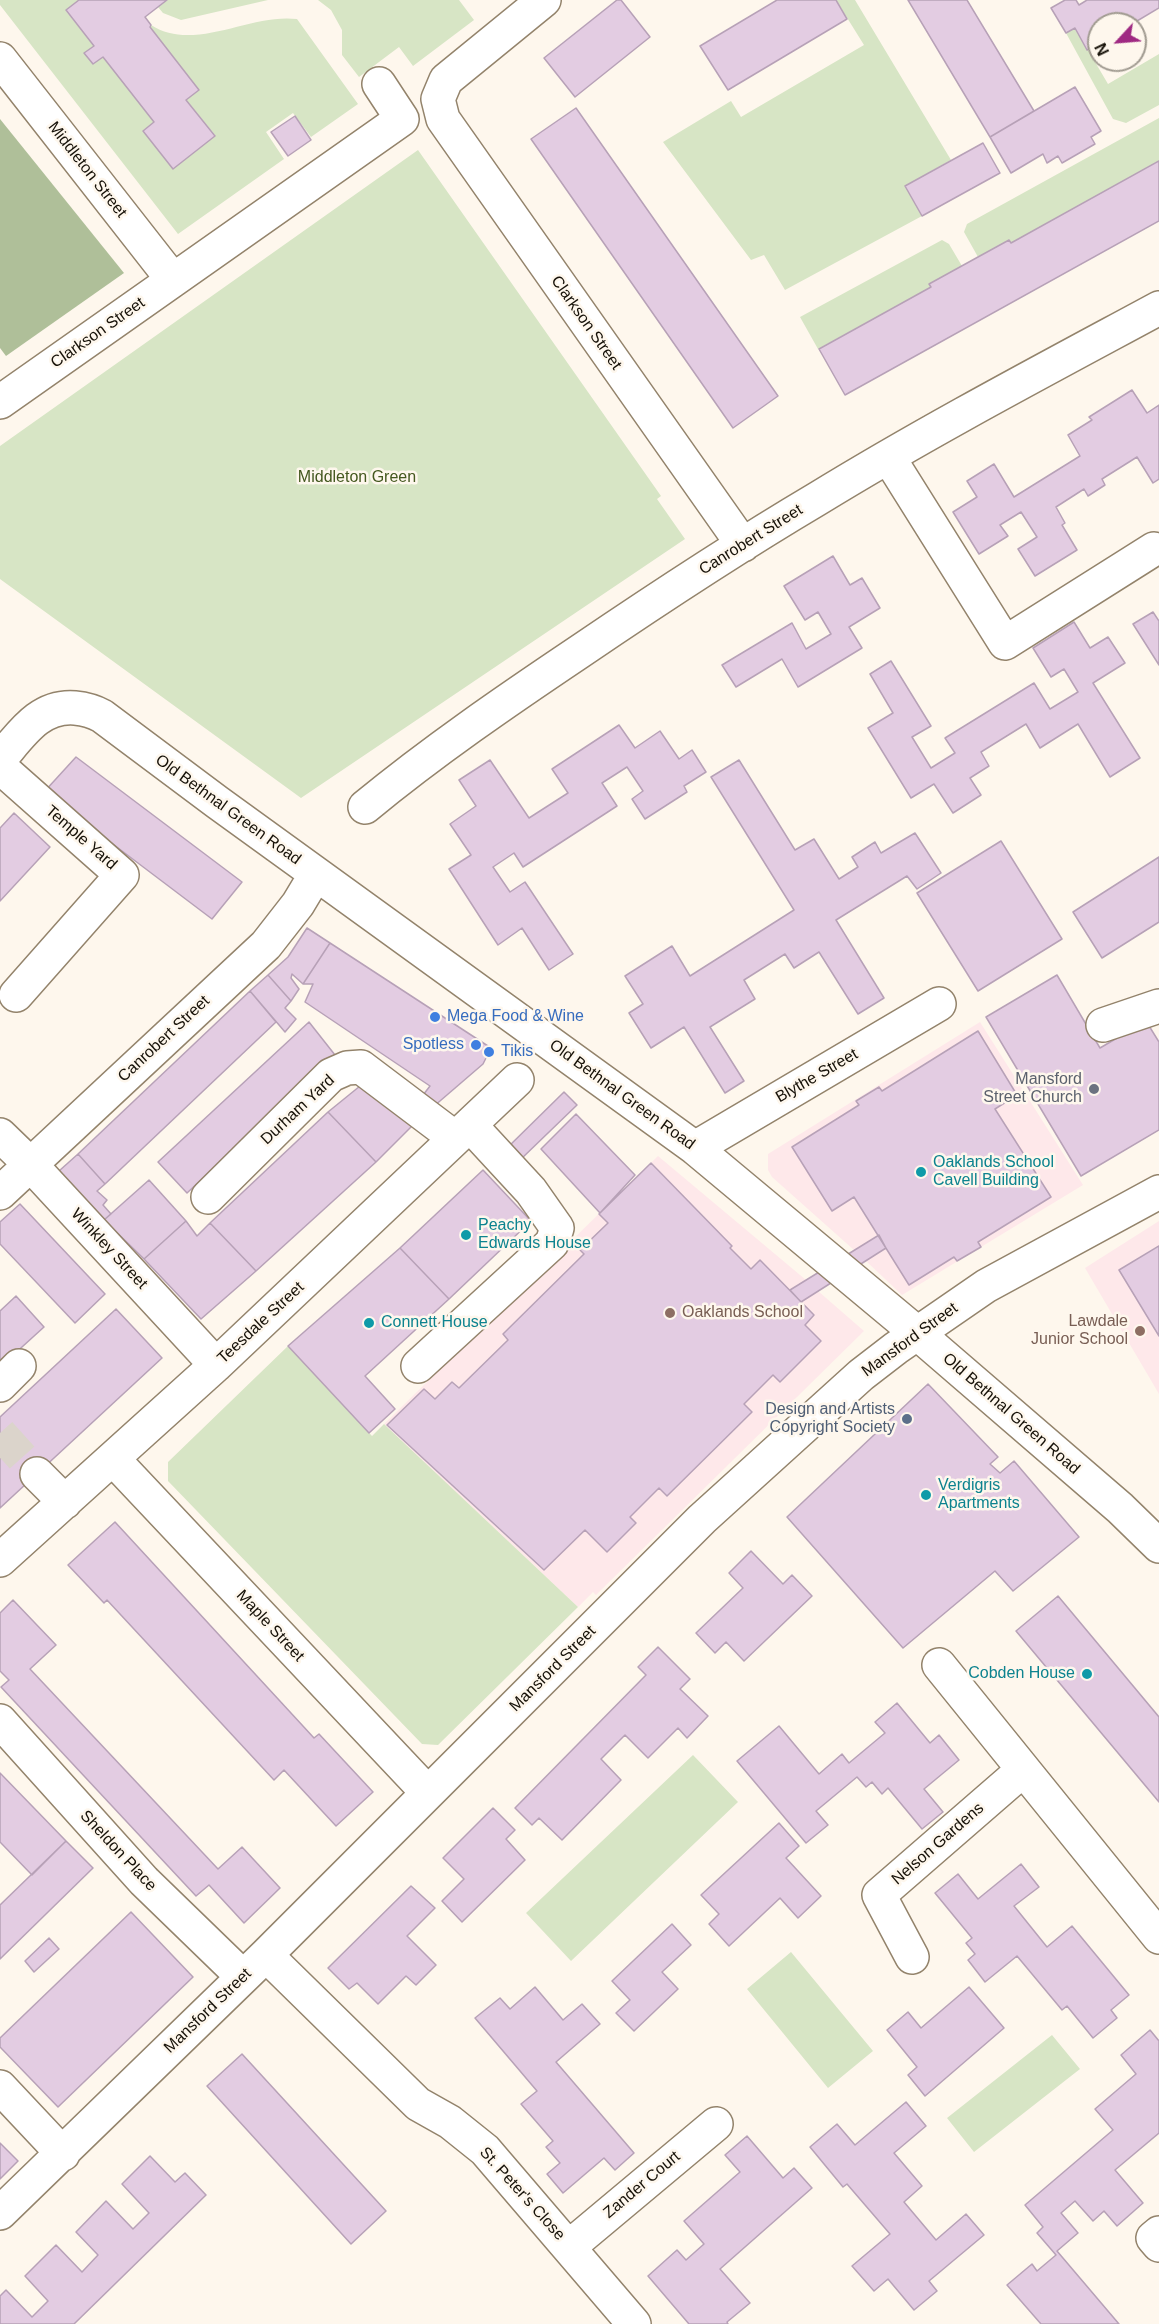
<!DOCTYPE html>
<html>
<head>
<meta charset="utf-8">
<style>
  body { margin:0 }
  #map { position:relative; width:1159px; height:2324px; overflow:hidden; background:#fef7ed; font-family:Arial,sans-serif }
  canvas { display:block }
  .north { position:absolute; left:1087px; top:12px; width:60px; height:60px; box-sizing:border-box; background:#fef7ed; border:2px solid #a19b91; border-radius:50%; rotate:244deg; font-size:16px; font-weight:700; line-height:24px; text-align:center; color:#161108 }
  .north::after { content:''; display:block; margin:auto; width:21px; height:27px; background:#9f2982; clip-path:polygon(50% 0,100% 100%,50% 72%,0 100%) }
</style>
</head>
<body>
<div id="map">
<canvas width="1159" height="2324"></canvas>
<div class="north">N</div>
</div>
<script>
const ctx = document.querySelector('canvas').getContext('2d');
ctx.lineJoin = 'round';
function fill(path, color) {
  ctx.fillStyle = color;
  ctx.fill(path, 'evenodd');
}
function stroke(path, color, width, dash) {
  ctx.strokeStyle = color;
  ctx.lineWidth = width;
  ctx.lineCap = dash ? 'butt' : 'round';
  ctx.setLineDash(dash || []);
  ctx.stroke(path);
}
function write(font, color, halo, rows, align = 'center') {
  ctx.font = font + ' Arial,sans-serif';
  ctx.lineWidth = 5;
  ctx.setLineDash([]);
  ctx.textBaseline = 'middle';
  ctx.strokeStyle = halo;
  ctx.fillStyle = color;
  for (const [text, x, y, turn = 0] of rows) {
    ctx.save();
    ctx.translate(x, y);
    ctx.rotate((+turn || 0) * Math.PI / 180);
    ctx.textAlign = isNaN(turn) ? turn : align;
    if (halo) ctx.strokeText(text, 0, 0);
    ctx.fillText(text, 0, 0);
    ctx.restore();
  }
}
const education = new Path2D(`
  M980 1022 1083 1185 902 1295 866 1261 818 1291 864 1331 596 1595 593 1592 578 1607 384 1424 658 1156 806 1280 854 1250 772 1177 768 1170V1154Z
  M1159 1221V1394L1085 1268Z`);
const green = new Path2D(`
  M0 0H79L66 11 94 46 85 54 93 64 103 57 154 122 143 131 173 169 215 135 186 100 199 90 150 27 151 25C194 53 250 13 297 19L358 104 311 137 293 113 266 132 284 159 178 234 0 5Z
  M167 0H268L181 20 163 13 158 7Z
  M318 0H459L474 20 413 66 399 47 359 77 342 55V30L331 10Z
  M836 0H855L951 160 905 186 922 216 785 290 764 255 751 260 663 142 731 101 741 117 864 45Z
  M1075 28 1108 84 1159 54V105L1126 123 1113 119 1066 33Z
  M1159 118V161L1011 243 1009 240 978 257 964 232 967 224Z
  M418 150 661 496 657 499 685 539 301 798 0 579V446Z
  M942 240 949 244 962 266 929 285 931 287 818 349 800 317Z
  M288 1346 372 1436 384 1424 578 1607 438 1745 422 1744 168 1481V1462Z
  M693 1755 738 1802 571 1961 526 1913Z
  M791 1952 873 2051 828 2088 747 1989Z
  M1052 2035 1080 2069 974 2152 947 2118Z`);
const forest = new Path2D(`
  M0 119 124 273 6 356 0 348Z`);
const building = new Path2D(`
  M79 0H167L145 17 151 25 150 27 199 90 186 100 215 136 173 169 143 131 154 122 103 57 93 64 84 53 94 46 66 10Z
  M617 0H621L650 37 575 97 544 58Z
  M777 0H836L847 19 728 90 700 46Z
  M908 0H967L1034 111 990 137Z
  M1065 0H1076L1079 5 1087 0H1159V8L1132 24H1099V43L1087 50 1075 28 1066 33 1051 8Z
  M1075 87 1101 131 1091 137 1095 144 1062 163 1058 156 1047 163 1043 154 1011 173 990 137Z
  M576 108 778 396 733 428 531 139Z
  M295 116 311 140 288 156 271 132Z
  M983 143 1000 173 922 216 905 186Z
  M1159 161V221L845 395 819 349 931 287 929 284 978 257 1009 240 1011 243Z
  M1132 390 1147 413 1159 405V479L1153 483 1137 457 1102 479 1105 485 1088 496 1084 489 1056 507 1065 523 1062 525 1077 550 1035 576 1018 549 1037 537 1021 512 1000 525 1008 536 979 554 953 512 977 497 967 481 994 464 1014 497 1080 456 1068 435 1092 420 1089 417Z
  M833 556 850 585 862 578 880 608 849 627 862 648 798 687 782 659 736 687 722 665 792 623 806 649 831 634 818 612 805 620 784 586Z
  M1153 612 1159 621V665L1133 624Z
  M1074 622 1090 648 1108 637 1125 663 1093 683 1140 758 1110 777 1078 724 1040 748 1026 724 981 752 989 766 970 778 981 795 953 813 934 784 911 798 868 728 893 713 870 674 891 661 931 726 912 737 931 768 955 753 945 738 1034 683 1050 709 1078 692 1064 669 1051 677 1033 648Z
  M619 725 635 748 660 731 679 759 692 750 706 772 684 786 687 792 645 819 632 799 643 791 627 767 602 783 617 806 523 867 514 853 493 867 510 892 525 882 573 954 549 970 522 928 498 945 449 869 471 855 450 824 476 806 459 780 490 760 529 818 568 793 552 769Z
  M76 757 242 882 212 919 44 792Z
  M739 760 795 850 814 839 839 879 858 867 852 857 875 842 881 853 915 833 941 873 917 889 907 876 836 920 884 998 858 1014 819 952 794 968 785 954 744 980 755 999 710 1027 744 1081 725 1093 684 1027 651 1048 629 1013 643 1004 625 976 672 946 690 976 794 910 711 777Z
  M14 813 50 847 0 901V828Z
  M1001 841 1062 939 978 991 917 893Z
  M1159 857V922L1102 958 1073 912Z
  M307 928 330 943 303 984 292 974 291 978 299 989 291 1001 268 975 288 957Z
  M330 943 491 1048 483 1064 433 1107 420 1099 430 1086 305 1002 313 984H303Z
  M268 975 291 1001 285 1008 296 1019 285 1032 250 991Z
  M1057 975 1100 1048 1146 1021 1159 1042V1130L1081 1176 986 1017Z
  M250 991 276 1022 105 1184 78 1154Z
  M309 1022 335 1055 187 1193 158 1162Z
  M978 1031 1017 1095 995 1109 1051 1197 978 1242 981 1247 957 1261 954 1257 909 1285 854 1197 832 1211 792 1147 859 1105 856 1101 879 1087 882 1091Z
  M360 1086 418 1120 376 1162 328 1112Z
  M564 1092 577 1105 519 1161 506 1149Z
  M328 1112 376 1162 256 1271 210 1223Z
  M576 1114 635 1175 600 1213 541 1149Z
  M78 1154 105 1184 97 1191 107 1200 103 1205 111 1214 104 1220 59 1171Z
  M651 1163 732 1246 730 1248 751 1269 760 1260 814 1315 805 1325 821 1341 780 1382 773 1375 744 1404 752 1412 667 1496 659 1488 630 1517 636 1523 607 1552 585 1530 544 1570 387 1425 424 1389 435 1399 452 1382 459 1388 508 1340 503 1334 584 1254 580 1250 608 1223 599 1214Z
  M483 1170 531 1221 449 1299 400 1248Z
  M149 1180 186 1221 144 1259 104 1220Z
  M20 1204 105 1294 75 1323 0 1244V1222Z
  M186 1221 197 1236 210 1223 256 1271 201 1319 144 1259Z
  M879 1235 886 1248 801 1302 790 1290Z
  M1159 1246V1336L1119 1270Z
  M400 1248 449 1299 365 1376 395 1409 369 1433 288 1346Z
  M16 1296 44 1327 0 1367V1311Z
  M116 1309 162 1358 0 1508V1417Z
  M928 1384 998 1457 990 1464 1000 1473 1014 1461 1079 1537 1013 1591 995 1571 903 1648 787 1517Z
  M115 1522 314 1738 319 1734 373 1792 336 1826 284 1770 274 1780 107 1600 104 1603 68 1565Z
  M751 1551 783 1584 792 1575 812 1596 744 1661 726 1642 715 1653 696 1633 743 1588 729 1573Z
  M1058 1596 1159 1717V1802L1016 1631Z
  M13 1600 56 1645 30 1669 218 1869 242 1847 280 1888 244 1923 209 1885 196 1896 1 1687 9 1680 0 1671V1613Z
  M658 1647 690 1679 680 1689 708 1716 687 1738 678 1728 648 1758 625 1735 601 1759 621 1780 562 1840 539 1818 532 1825 515 1808 646 1675 638 1667Z
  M897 1703 930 1743 939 1735 959 1760 924 1789 943 1812 922 1829 888 1788 882 1794 872 1782 866 1787 857 1777 816 1811 828 1825 806 1843 737 1761 779 1726 819 1774 842 1754 849 1763 885 1733 875 1722Z
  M0 1773 66 1841 32 1875 0 1842Z
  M493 1808 515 1830 506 1839 525 1860 462 1922 442 1901 464 1879 443 1858Z
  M779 1823 799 1846 786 1858 821 1896 798 1918 780 1898 729 1946 709 1924 719 1914 701 1895Z
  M66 1841 93 1868 0 1959V1905Z
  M1021 1864 1039 1887 1014 1906 1047 1947 1072 1926 1129 1995 1111 2010 1117 2018 1093 2038 1067 2006 1062 2010 1017 1956 985 1982 968 1960 975 1954 966 1943 972 1938 935 1893 958 1874 978 1899Z
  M411 1886 435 1908 407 1936 436 1965 416 1985 406 1976 378 2004 357 1983 349 1989 328 1968Z
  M131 1912 193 1977 58 2107 0 2047V2038Z
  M672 1924 691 1945 662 1972 678 1989 634 2031 616 2013 630 2000 612 1981Z
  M49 1938 59 1949 34 1972 25 1961Z
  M535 1987 563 2020 582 2004 600 2024 556 2062 634 2153 615 2170 604 2158 563 2193 547 2174 560 2163 546 2147 553 2141 521 2104 537 2091 475 2018 500 1998 510 2009Z
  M969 1987 1004 2028 925 2096 908 2075 917 2067 887 2030 908 2012 921 2028Z
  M1150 2030 1159 2041V2133L1115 2170 1143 2203 1117 2226 1104 2211 1093 2221 1075 2201 1061 2213 1078 2233 1057 2251 1119 2324H1041L1007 2285 1032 2264 1037 2271 1056 2255 1037 2233 1043 2227 1025 2205 1113 2130 1095 2109 1136 2074 1121 2055Z
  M242 2054 386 2211 351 2244 207 2086Z
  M906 2102 926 2126 894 2153 922 2186 904 2202 936 2240 966 2214 984 2235 929 2281 937 2291 914 2310 888 2279 874 2291 852 2266 890 2234 847 2184 843 2187 810 2147 837 2124 855 2145Z
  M747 2136 783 2178 794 2168 812 2188 720 2269 750 2303 727 2322 728 2324H689L648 2276 677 2250 686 2260 704 2244 684 2221 740 2172 725 2155Z
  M0 2143 18 2161 0 2179Z
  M150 2156 175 2182 185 2173 206 2195 74 2324H0V2296L6 2290 32 2317 48 2301 25 2276 56 2245 82 2272 98 2255 76 2232 106 2201 133 2229 149 2213 122 2184Z`);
const minorTunnel = new Path2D(`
  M0 1433 37 1474`);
const minor = new Path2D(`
  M544 0 446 80 438 99 443 119 743 545
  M0 59 173 280
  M0 402 402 119 379 84
  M889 458 1005 643 1154 549
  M0 759C21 735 39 705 75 708 85 709 93 711 102 716L217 802 695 1148 917 1333 1120 1508 1159 1546
  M0 767 122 875 16 995
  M365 807C433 751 506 701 579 652 657 599 736 547 817 499 928 431 1044 370 1159 308
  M1103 1025 1159 1006
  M0 1135 31 1165 216 1365
  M695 1148 939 1004
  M0 1193 266 945 298 904 316 874
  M208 1197 331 1075 347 1068 361 1067 455 1138
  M418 1366 552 1243 557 1228 531 1191 470 1125
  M0 1385 19 1366
  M113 1459 428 1793
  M37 1474 65 1502
  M0 1560 216 1365 517 1080
  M939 1665 1159 1937
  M0 1721 144 1881 242 1976
  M266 1955 418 2104 450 2122 485 2150 634 2324
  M912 1957 879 1895 1023 1770
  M0 2087 63 2154
  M0 2213 266 1955 702 1519 861 1375 896 1348 986 1286 1159 1192
  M1159 2233 1153 2238 1159 2245
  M569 2247 716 2124`);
const markers = [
  [435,1017,6,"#3f7fe0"],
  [476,1045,6,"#3f7fe0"],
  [489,1052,6,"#3f7fe0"],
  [1094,1089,6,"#6b7280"],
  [921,1172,6,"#0f9aa8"],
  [466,1235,6,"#0f9aa8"],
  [670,1313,6,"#8d6e63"],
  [369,1323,6,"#0f9aa8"],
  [1140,1331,6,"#8d6e63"],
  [907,1419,6,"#5c6f8a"],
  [926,1495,6,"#0f9aa8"],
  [1087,1674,6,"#0f9aa8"]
];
const streetNames = [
  ["Middleton Street",87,170,52],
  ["Clarkson Street",586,323,55],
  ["Clarkson Street",98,333,-35],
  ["Canrobert Street",751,540,-32],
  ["Old Bethnal Green Road",228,810,36],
  ["Temple Yard",81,838,41],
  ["Canrobert Street",164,1039,-43],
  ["Blythe Street",817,1076,-30],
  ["Old Bethnal Green Road",622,1095,36],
  ["Durham Yard",298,1110,-43],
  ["Winkley Street",109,1249,47],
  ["Teesdale Street",261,1323,-43],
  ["Mansford Street",910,1340,-36],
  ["Old Bethnal Green Road",1011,1414,41],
  ["Maple Street",270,1626,47],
  ["Mansford Street",553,1669,-45],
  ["Nelson Gardens",938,1844,-41],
  ["Sheldon Place",118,1851,47],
  ["Mansford Street",208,2011,-44],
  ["Zander Court",642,2185,-40],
  ["St. Peter's Close",522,2194,48]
];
const parkNames = [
  ["Middleton Green",357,478]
];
const shopNames = [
  ["Mega Food & Wine",447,1017],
  ["Spotless",464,1045,"right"],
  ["Tikis",501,1052]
];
const worshipNames = [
  ["Mansford",1082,1080],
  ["Street Church",1082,1098]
];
const cultureNames = [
  ["Oaklands School",933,1163],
  ["Cavell Building",933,1181],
  ["Peachy",478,1226],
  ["Edwards House",478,1244],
  ["Connett House",381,1323],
  ["Verdigris",938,1486],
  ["Apartments",938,1504],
  ["Cobden House",1075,1674,"right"]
];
const educationNames = [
  ["Oaklands School",682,1313],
  ["Lawdale",1128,1322,"right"],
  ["Junior School",1128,1340,"right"]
];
const serviceNames = [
  ["Design and Artists",895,1410],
  ["Copyright Society",895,1428]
];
fill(education, '#fee8ea');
fill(green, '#d7e5c5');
fill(forest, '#afbf99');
fill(building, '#e3cce2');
stroke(building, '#b7a1b7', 1.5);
stroke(minorTunnel, '#dbd4cb', 33, [33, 16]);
stroke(minor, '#93836b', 36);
stroke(minor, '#fff', 33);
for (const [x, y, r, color] of markers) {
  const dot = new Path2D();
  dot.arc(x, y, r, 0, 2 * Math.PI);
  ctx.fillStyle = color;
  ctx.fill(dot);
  stroke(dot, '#fef7ed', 2);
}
write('16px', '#161108', '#fef7ed', streetNames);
write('16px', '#44581f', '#fef7ed', parkNames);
write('16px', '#366cbe', '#fef7ed', shopNames, 'left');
write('16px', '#5b616d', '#fef7ed', worshipNames, 'right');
write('16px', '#0d838f', '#fef7ed', cultureNames, 'left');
write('16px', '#785e54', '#fef7ed', educationNames, 'left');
write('16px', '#4e5e75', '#fef7ed', serviceNames, 'right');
</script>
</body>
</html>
